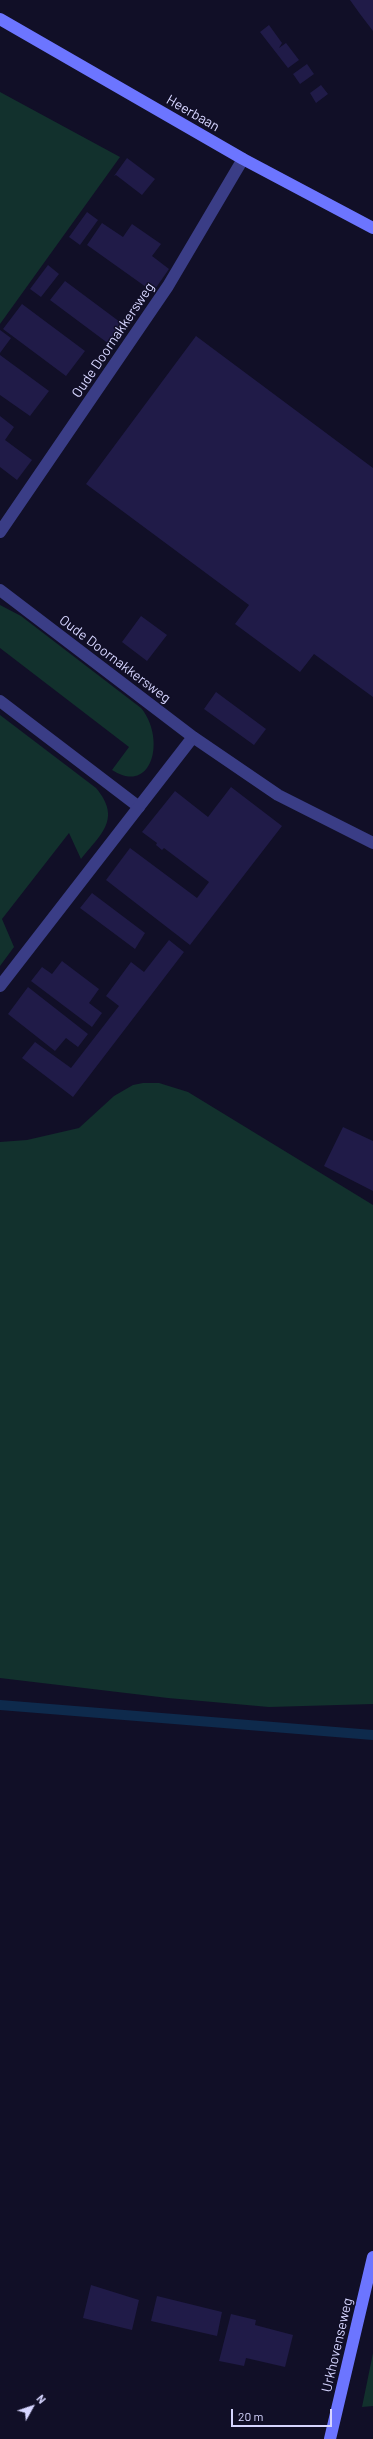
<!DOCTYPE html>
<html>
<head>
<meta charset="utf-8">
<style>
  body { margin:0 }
  #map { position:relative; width:373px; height:2439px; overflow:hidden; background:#110f27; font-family:Barlow,sans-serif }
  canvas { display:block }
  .north { position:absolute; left:12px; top:2387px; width:40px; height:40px; -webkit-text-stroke:3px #110f27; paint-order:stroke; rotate:50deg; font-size:11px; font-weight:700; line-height:16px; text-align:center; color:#d6d5ff }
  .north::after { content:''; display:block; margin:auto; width:14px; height:18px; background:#d6d5ff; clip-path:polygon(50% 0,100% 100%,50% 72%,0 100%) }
  .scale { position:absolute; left:231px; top:2409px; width:101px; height:18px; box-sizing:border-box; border:2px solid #d6d5ff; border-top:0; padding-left:5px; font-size:12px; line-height:14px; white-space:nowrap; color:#d6d5ff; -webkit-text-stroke:3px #110f27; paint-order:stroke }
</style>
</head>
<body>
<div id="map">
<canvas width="373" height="2439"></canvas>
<div class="north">N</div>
<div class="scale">20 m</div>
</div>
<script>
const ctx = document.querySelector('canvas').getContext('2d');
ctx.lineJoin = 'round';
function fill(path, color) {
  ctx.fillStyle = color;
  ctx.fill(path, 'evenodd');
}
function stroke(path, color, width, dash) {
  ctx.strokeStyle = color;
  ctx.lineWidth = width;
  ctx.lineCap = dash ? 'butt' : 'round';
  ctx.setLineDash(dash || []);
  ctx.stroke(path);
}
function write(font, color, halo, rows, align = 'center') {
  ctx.font = font + ' Barlow,sans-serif';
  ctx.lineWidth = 3;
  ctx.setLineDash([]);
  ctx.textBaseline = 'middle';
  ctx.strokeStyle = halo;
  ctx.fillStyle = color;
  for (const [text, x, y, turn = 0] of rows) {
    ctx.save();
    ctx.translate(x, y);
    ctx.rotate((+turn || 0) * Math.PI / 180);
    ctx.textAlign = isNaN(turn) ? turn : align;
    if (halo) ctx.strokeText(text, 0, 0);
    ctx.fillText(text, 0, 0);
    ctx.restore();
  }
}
const green = new Path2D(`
  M0 92 120 157 0 324Z
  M0 605 21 616 141 708C166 738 153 796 112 770L129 747 0 648Z
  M0 715 96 788C122 819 101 834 81 859L69 833 2 919 14 947 0 966Z
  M143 1083H159L188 1092 373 1205V1704L269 1707 168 1698 0 1678V1142L27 1140 79 1128 114 1096 133 1085Z
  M373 2353V2406L362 2407Z`);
const stream = new Path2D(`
  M0 1705 373 1735`);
const building = new Path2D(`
  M350 0H373V31L360 14Z
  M269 25 282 43 279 48 286 43 299 60 288 68 260 32Z
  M307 64 314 74 300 84 293 74Z
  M321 85 328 94 316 103 310 93Z
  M127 158 155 179 142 195 116 175 114 176Z
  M87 212 98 220 80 245 69 237Z
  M102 223 123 237 132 224 161 244 152 256 169 269 153 292 87 245Z
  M48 265 59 274 41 297 30 289Z
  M65 281 124 325 109 344 50 300Z
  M22 304 85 351 66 376 3 329Z
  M0 330 11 338 0 353Z
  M196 336 373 468V697L314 654 300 672 235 624 249 605 86 484Z
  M0 355 49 391 30 416 0 395Z
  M0 416 14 427 5 440 32 460 17 480 0 467Z
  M141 616 167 635 147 661 122 642Z
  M216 692 266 729 254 745 204 709Z
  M231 787 282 826 190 945 106 880 130 848 197 898 209 882 164 848 162 850 156 845 157 843 142 832 175 791 208 817Z
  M92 893 145 933 135 949 80 908Z
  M169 940 184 952 73 1097 22 1058 35 1042 71 1068 119 1006 106 996 131 962 144 972Z
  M62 961 99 989 89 1003 102 1013 92 1027 31 981 42 967 52 974Z
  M28 987 88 1034 78 1047 66 1038 55 1051 8 1014Z
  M343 1127 373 1141V1191L324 1166Z
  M91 2285 139 2300 132 2330 83 2318Z
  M157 2296 222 2312 217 2336 151 2321Z
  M231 2314 256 2320 255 2325 293 2335 285 2367 246 2358 244 2366 219 2361Z`);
const lane = new Path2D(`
  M0 701 139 807`);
const street = new Path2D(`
  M0 532 168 286 243 159
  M0 590 193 737 278 795 373 843
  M0 986 193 737`);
const secondary = new Path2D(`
  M0 19 243 159 373 228
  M330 2439 373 2257`);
const streetNames = [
  ["Heerbaan",193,113,30],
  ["Oude Doornakkersweg",113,340,-56],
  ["Oude Doornakkersweg",115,659,37],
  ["Urkhovenseweg",337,2345,-77]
];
fill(green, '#12312d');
stroke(stream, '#0e2a4c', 10);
fill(building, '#201b48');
stroke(lane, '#3a3d86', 12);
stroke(street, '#3a3d86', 12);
stroke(secondary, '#6c75ff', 12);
write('14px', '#d6d5ff', '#110f27', streetNames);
</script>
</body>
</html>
